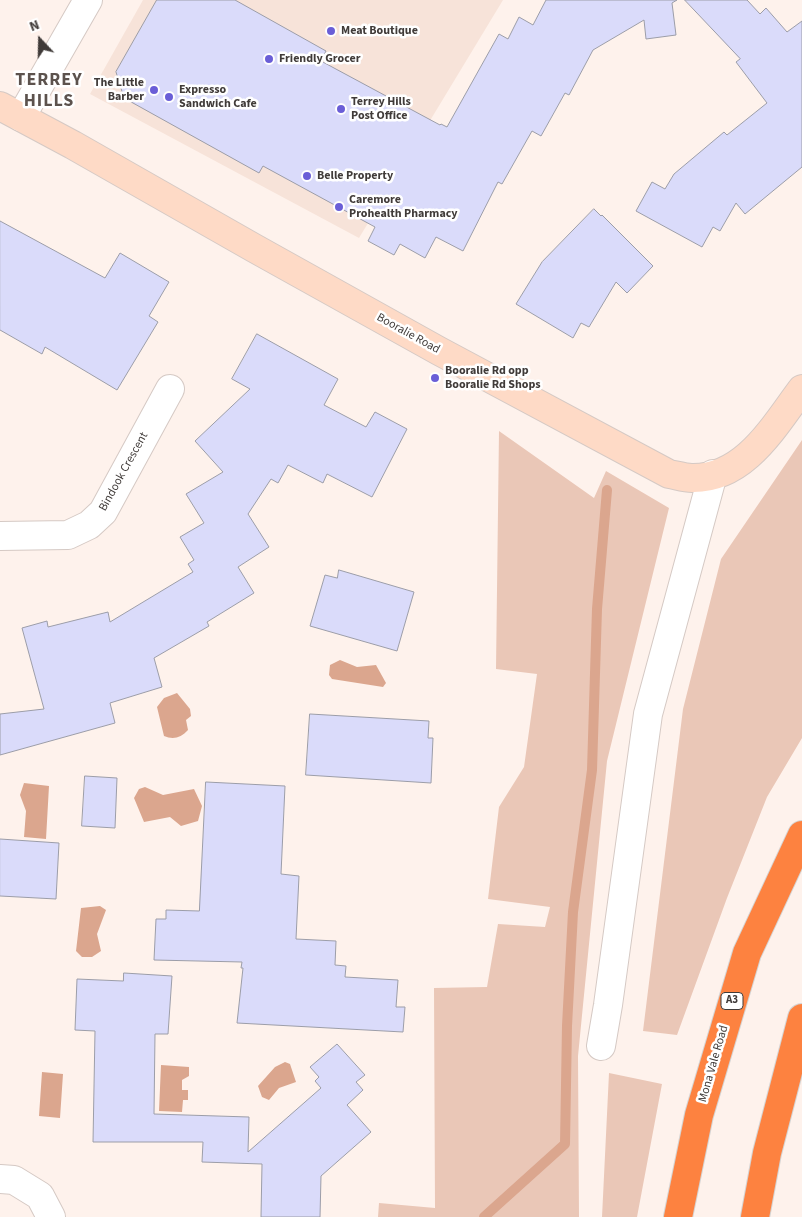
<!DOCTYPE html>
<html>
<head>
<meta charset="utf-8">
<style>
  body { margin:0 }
  #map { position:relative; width:802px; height:1217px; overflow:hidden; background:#fef2ec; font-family:"Source Sans 3",sans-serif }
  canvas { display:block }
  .north { position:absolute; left:15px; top:15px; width:50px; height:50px; -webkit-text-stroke:4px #fff; paint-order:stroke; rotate:339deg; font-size:14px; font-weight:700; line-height:20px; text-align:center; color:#403b39 }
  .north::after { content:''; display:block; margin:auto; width:18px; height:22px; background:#403b39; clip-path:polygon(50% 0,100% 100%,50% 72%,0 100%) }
</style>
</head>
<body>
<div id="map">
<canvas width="802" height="1217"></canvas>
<div class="north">N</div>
</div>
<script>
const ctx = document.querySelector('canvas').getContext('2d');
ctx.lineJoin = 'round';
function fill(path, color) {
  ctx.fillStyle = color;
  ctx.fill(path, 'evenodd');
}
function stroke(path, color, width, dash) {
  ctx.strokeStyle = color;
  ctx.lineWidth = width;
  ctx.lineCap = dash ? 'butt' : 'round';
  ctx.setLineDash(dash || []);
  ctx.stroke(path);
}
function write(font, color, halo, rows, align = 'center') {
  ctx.font = font + ' "Source Sans 3",sans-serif';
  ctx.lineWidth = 5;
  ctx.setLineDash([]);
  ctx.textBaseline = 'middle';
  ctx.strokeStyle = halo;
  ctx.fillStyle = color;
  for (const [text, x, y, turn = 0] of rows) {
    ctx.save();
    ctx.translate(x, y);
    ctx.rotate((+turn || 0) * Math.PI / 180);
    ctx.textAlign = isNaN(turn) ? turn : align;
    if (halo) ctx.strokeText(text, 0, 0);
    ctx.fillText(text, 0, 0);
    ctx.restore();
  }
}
const built = new Path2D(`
  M143 0H503L359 238 90 94Z`);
const green = new Path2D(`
  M499 431 594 498 606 471 669 508 607 761 578 1056 579 1217H378L379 1203 435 1208 434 988 487 987 498 924 545 927 550 907 488 899 499 807 524 767 537 674 496 669Z
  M802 440V738L767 797 727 898 677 1035 643 1031 683 709 721 559Z
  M609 1073 662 1084 637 1217H602Z`);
const water = new Path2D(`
  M340 660 357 667 376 665 386 683 383 687 332 679 329 675 330 665Z
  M177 693 190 709 191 716 186 720 188 730C181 738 173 740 164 736L157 707 164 698Z
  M24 783 49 786 46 839 24 837 26 811 20 795Z
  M145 787 163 795 194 789 202 806 198 821 181 826 170 817 144 822 134 798 139 789Z
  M100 906 106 910 97 934 101 951 92 957H82L76 951 81 908Z
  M285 1062 290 1064 296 1082 279 1088 269 1100 262 1097 258 1086 275 1067Z
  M161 1065 189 1067V1076L182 1080V1090H188V1100H183L182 1112 159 1111Z
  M42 1072 63 1074 60 1118 39 1116Z`);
const stream = new Path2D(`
  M484 1217 565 1144 567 1026 573 912 592 770 597 609 607 490`);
const building = new Path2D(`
  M157 0H235L326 51 321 61 440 125 441 124 447 127 499 34 508 39 519 17 533 25 546 0H677L672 3 676 35 646 39 644 20 593 50 569 95 565 93 541 136 532 131 502 184 498 182 463 251 436 237 425 258 400 244 394 255 368 241 375 227 263 166 259 173 124 98 116 72Z
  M685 0H747L760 14 766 8 787 32 802 21V167L745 214 736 203 720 231 713 227 702 247 636 211 652 182 665 189 674 174 724 132 727 135 767 103 736 62 740 59Z
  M594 209 601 216 602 215 653 266 627 293 616 282 589 327 581 323 573 338 516 304 542 262Z
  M0 221 105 278 120 253 169 282 149 316 158 322 117 390 45 347 42 354 0 330Z
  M257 334 338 379 324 405 366 427 375 412 407 429 372 497 327 474 323 483 288 465 278 483 271 479 248 514 269 547 238 567 254 593 207 622 209 626 154 658 162 687 110 703 115 723 0 755V714L44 709 22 628 47 621 48 627 108 612 110 622 193 572 188 564 194 560 180 537 204 523 186 494 223 472 195 441 250 389 232 379Z
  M339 570 414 592 397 651 310 626 325 575 337 578Z
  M310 714 429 721 428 738H433L431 783 306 775Z
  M85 776 117 778 115 828 82 826Z
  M206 782 285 786 281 874 299 876 296 939 336 941 335 965 346 966 345 977 398 980 396 1007H405L403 1032 237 1023 243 968H241L242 962 154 960 156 919H166V910L199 911Z
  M0 839 59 843 56 899 0 896Z
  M124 973 172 976 168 1034H155L154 1114 249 1117 248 1152 321 1088 315 1081 319 1077 310 1067 337 1044 365 1075 356 1082 363 1090 347 1105 371 1132 321 1176 320 1217H261L262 1164 202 1162 203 1142H93L95 1031 75 1030 77 979 123 981Z`);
const street = new Path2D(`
  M21 117 88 0
  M0 536 68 535 89 525 103 512 170 389
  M601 1046 608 1005 648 714 713 474
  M0 1179 14 1180 40 1196 51 1217`);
const secondary = new Path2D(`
  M0 106 73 145 254 248 439 351 669 474C676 475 684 478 692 478 745 479 774 426 802 389`);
const highway = new Path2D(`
  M678 1217 699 1115 747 953 802 835
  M755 1217 767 1153 802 1018`);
const markers = [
  [331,31,5,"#6a5ed7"],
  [269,59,5,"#6a5ed7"],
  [154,90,5,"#6a5ed7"],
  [169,97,5,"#6a5ed7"],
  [341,109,5,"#6a5ed7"],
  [307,176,5,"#6a5ed7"],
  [339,207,5,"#6a5ed7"],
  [435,378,5,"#6a5ed7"]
];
const shields = [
  [732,1001,22]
];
const shieldNames = [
  ["A3",732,1001]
];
const poiNames = [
  ["Meat Boutique",341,31],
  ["Friendly Grocer",279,59],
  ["The Little",144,83,"right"],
  ["Barber",144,97,"right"],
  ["Expresso",179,90],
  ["Sandwich Cafe",179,104],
  ["Terrey Hills",351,102],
  ["Post Office",351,116],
  ["Belle Property",317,176],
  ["Caremore",349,200],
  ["Prohealth Pharmacy",349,214],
  ["Booralie Rd opp",445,371],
  ["Booralie Rd Shops",445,385]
];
const streetNames = [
  ["Booralie Road",408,334,29],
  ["Bindook Crescent",124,472,-61],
  ["Mona Vale Road",714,1064,-74]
];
const districtNames = [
  ["TERREY",49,81],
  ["HILLS",49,102]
];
fill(built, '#f7e3d9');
fill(green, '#eac7b7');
fill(water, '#dba68e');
stroke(stream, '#dba68e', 10);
fill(building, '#dadbfa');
stroke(building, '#9c9da8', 1);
stroke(street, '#d5c9c4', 30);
stroke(secondary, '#d5c9c4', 30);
stroke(highway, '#d5d4d3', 30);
stroke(street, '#fff', 28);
stroke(secondary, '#fedac6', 28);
stroke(highway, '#fd8240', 28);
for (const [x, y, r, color] of markers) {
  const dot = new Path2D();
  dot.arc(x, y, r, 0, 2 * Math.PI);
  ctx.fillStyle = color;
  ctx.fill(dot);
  stroke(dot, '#fff', 2);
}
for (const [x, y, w] of shields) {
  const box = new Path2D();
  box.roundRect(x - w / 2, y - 8.5, w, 17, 4);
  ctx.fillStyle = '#fff';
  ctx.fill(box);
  stroke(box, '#403b39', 1);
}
write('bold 11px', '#403b39', null, shieldNames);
write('bold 12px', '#403b39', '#fff', poiNames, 'left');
write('12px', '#403b39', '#fff', streetNames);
ctx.letterSpacing = '1px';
write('bold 18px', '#5c524d', '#fff', districtNames);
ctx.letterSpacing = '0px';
</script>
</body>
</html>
